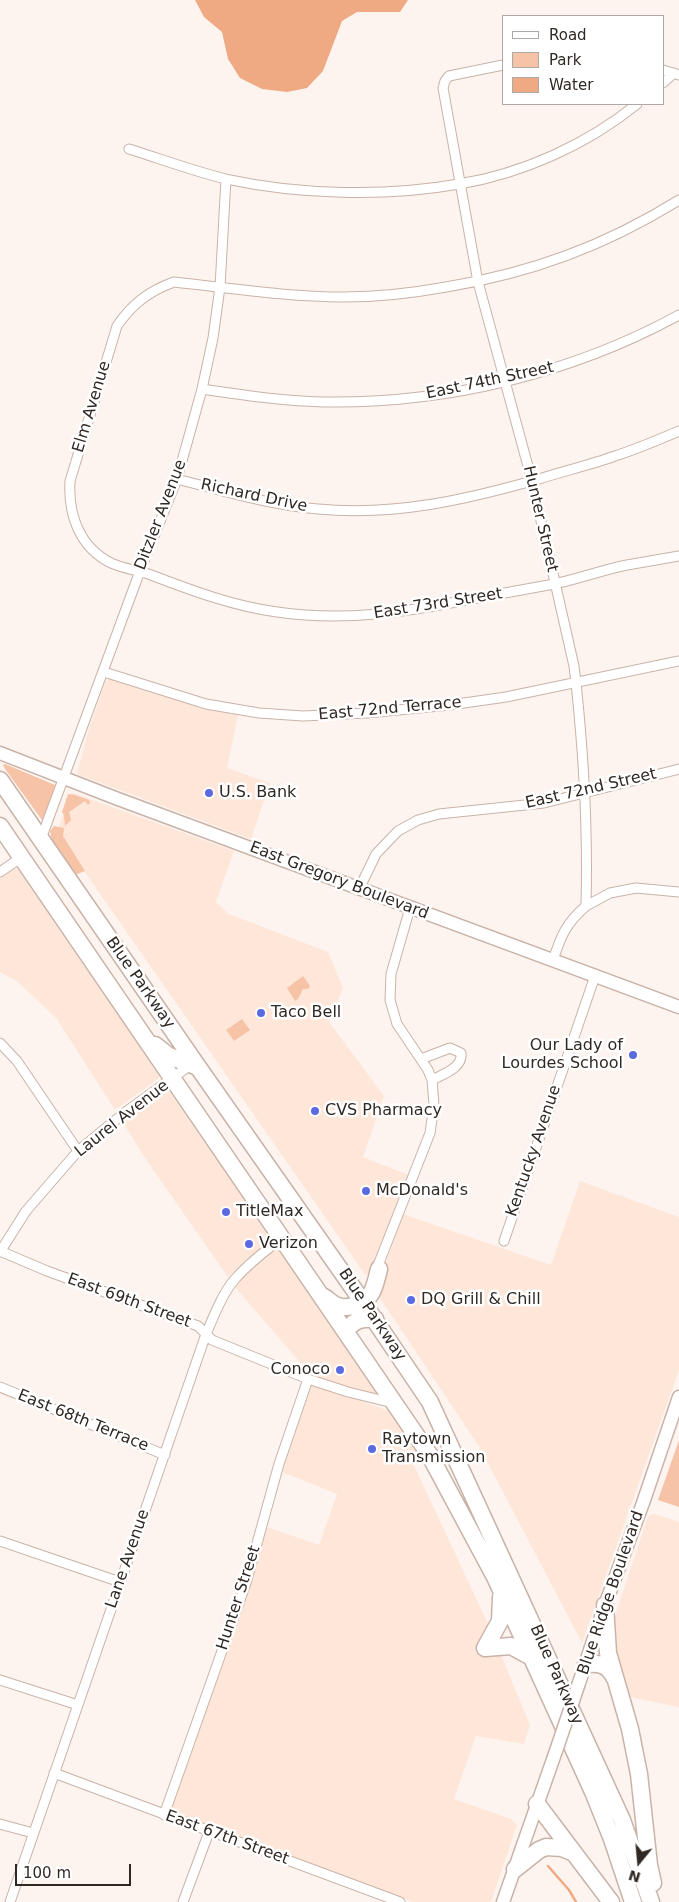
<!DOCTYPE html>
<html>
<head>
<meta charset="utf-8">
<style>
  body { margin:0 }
  #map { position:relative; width:679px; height:1902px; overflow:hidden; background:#fdf4f0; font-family:"DejaVu Sans",sans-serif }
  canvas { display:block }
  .legend { position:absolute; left:502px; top:15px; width:162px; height:90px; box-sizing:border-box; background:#fff; border:1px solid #aca9a7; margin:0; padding:6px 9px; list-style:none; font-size:15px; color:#302823 }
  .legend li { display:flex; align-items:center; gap:10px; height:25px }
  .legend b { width:25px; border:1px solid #aca9a7 }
  .north { position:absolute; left:614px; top:1837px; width:50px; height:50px; -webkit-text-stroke:4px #fff; paint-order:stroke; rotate:197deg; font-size:14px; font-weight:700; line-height:20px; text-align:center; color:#302823 }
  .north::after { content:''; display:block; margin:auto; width:18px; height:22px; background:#302823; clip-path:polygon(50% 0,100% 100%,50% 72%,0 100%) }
  .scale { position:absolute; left:15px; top:1864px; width:116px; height:22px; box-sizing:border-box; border:2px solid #302823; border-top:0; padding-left:6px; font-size:15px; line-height:18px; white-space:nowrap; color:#302823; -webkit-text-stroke:4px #fff; paint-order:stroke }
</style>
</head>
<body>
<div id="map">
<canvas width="679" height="1902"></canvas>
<ul class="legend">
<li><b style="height:6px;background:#fff"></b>Road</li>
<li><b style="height:14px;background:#f7c3a7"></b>Park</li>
<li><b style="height:14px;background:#efa983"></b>Water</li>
</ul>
<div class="north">N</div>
<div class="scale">100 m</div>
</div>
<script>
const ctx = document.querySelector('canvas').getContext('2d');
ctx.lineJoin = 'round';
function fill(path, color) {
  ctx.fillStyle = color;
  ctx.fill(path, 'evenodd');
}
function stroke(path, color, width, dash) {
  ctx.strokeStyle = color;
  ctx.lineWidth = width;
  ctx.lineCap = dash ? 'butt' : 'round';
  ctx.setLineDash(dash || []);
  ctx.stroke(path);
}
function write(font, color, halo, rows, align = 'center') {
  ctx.font = font + ' "DejaVu Sans",sans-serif';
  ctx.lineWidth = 5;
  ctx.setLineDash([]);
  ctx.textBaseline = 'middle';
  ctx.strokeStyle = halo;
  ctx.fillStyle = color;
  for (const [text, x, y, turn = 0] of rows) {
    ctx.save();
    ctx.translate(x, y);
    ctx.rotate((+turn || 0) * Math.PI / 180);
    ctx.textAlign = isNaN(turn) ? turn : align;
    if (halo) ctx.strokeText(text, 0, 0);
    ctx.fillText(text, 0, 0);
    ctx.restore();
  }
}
const built = new Path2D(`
  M110 678 177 699 238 715 227 768 270 783 251 839 77 774 88 732 105 683Z
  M71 793H73L234 851 216 902 229 914 328 952 343 988 329 1022 384 1096 363 1157 409 1175 381 1248 366 1276 57 832Z
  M18 868 22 869 55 917 56 925 160 1075 158 1079 115 1110 56 1018 18 982 0 972V875Z
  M167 1088 269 1235 268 1243 242 1263 228 1277 145 1158 122 1121Z
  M580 1181 679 1217V1370L582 1643 480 1448 376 1292 403 1214 551 1265Z
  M279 1248 324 1306 320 1311 376 1390 374 1395 371 1396 305 1372 304 1367 234 1286 255 1264Z
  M313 1384 318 1385 386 1410 390 1412 417 1450 416 1455 411 1459 490 1628 530 1725 524 1744 476 1736 454 1799 511 1819 517 1825 491 1902H413L178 1813 172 1807V1799L267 1527 319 1545 337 1494 282 1472 311 1386Z
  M655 1514 679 1522V1707L630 1697 611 1628 647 1519 650 1515Z`);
const green = new Path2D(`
  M5 764 55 785 57 791 45 821 42 820 5 769 3 765Z
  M68 794 75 795 89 800 90 803 88 805 85 801 69 812 71 820 65 826 64 815 62 812Z
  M54 826 64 828 63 836 85 871 75 875C65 861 52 848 50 831Z
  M303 976 310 986 308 989H303L298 999 295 1001 287 988Z
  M242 1019 250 1030 234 1041 226 1030Z
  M679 1440V1507L658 1500Z`);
const water = new Path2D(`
  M195 0H408L400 12H357L342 21 323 71 307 88 287 92 262 89 240 78 228 59 222 32 204 17Z`);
const stream = new Path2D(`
  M548 1866 569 1890 576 1902`);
const street = new Path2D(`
  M503 65 449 76 445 81 443 88 478 282 532 481 574 666 576 683C584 758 588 831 586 906 566 923 561 936 553 960
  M663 70 679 75
  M663 83 674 73
  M129 149C161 159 193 171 226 179 299 195 386 197 459 184 522 174 588 144 637 104
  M679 200C605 246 531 273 446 287 413 293 378 297 344 297 287 297 231 288 174 282 149 291 132 304 117 326L70 481C68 514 79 547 111 563 124 569 138 570 151 575 193 591 233 606 277 612 346 622 405 612 472 599 499 594 527 589 554 584 578 579 602 570 627 565 644 562 662 559 679 556
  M202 389C242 395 282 401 323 402 445 404 571 374 679 315
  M177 479C224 491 270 505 318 509 396 516 465 500 539 479 564 471 590 465 615 456 637 449 658 440 679 431
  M104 672 206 704 259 713 303 716 367 713 450 705 506 697 679 661
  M41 839 140 571 177 479 202 389 213 338 220 287 226 179
  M0 872 22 857
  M359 889 376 854 398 831 418 820 439 814 544 803 679 769
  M586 906 610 893 636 888 679 892
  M0 1043 17 1061 78 1151
  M421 1059 450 1048 461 1053C463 1068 443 1074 432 1080
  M504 1241 595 976
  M0 1251 47 1271 198 1326 212 1340 308 1379 348 1392 393 1403
  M0 1252 26 1211 78 1151 123 1114 193 1063
  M377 1268 430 1133 434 1105 432 1080 428 1070 397 1024 390 1000 391 974 410 908
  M0 1387 165 1455
  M0 1541 120 1582
  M0 1680 78 1705
  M54 1773 400 1902
  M164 1815 246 1583 279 1464 308 1379
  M0 1824 33 1833
  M10 1902 206 1334C214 1316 222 1294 235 1279 249 1263 266 1250 282 1238
  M183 1902 209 1832`);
const secondary = new Path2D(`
  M0 753 118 799 679 1007
  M579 1683 605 1605 643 1503 679 1397
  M503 1902 557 1748`);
const highway = new Path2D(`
  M0 780 198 1067 353 1288 430 1402 622 1820 651 1902
  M0 826 429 1454 495 1577 594 1794 612 1839 633 1902
  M155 1045 169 1056 198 1067
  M324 1297C329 1300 333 1305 338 1306 342 1308 349 1307 354 1306 373 1301 375 1285 379 1269
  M346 1330C355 1320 361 1318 375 1319
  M501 1597 500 1621 485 1648 511 1646 531 1657
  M605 1605 608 1653 630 1729 639 1774 649 1865 653 1883
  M586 1664C599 1663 608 1664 614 1677
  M537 1804 574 1853
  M515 1869 539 1850 546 1847 562 1848 574 1853 611 1902`);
const secondaryBridge = new Path2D(`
  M557 1748 579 1683`);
const markers = [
  [209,793,5,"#5a6ae1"],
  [261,1013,5,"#5a6ae1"],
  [633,1055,5,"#5a6ae1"],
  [315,1111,5,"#5a6ae1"],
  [366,1191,5,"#5a6ae1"],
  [226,1212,5,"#5a6ae1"],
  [249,1244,5,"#5a6ae1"],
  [411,1300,5,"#5a6ae1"],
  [340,1370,5,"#5a6ae1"],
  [372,1449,5,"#5a6ae1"]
];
const streetNames = [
  ["East 74th Street",490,381,-12],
  ["Elm Avenue",92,407,-73],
  ["Richard Drive",254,496,12],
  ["Ditzler Avenue",161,515,-69],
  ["Hunter Street",540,519,77],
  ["East 73rd Street",438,604,-9],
  ["East 72nd Terrace",390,709,-5],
  ["East 72nd Street",591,789,-13],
  ["East Gregory Boulevard",339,881,21],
  ["Blue Parkway",140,983,55],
  ["Laurel Avenue",122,1119,-38],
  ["Kentucky Avenue",534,1151,-71],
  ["East 69th Street",129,1301,20],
  ["Blue Parkway",372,1315,56],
  ["East 68th Terrace",83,1421,22],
  ["Lane Avenue",128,1559,-71],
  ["Blue Ridge Boulevard",611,1593,-71],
  ["Hunter Street",239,1598,-72],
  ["Blue Parkway",556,1675,66],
  ["East 67th Street",227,1838,20]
];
const poiNames = [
  ["U.S. Bank",219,793],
  ["Taco Bell",271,1013],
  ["Our Lady of",623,1046,"right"],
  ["Lourdes School",623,1064,"right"],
  ["CVS Pharmacy",325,1111],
  ["McDonald's",376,1191],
  ["TitleMax",236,1212],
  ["Verizon",259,1244],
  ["DQ Grill & Chill",421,1300],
  ["Conoco",330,1370,"right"],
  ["Raytown",382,1440],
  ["Transmission",382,1458]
];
fill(built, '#fee6d9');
fill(green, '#f7c3a7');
fill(water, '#efa983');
stroke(stream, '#efa983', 2.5);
stroke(street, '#c9b3a8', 11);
stroke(secondary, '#c9b3a8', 15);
stroke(highway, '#c9b3a8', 19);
stroke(street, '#fff', 9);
stroke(secondary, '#fff', 12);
stroke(highway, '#fff', 16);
stroke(secondaryBridge, '#c9b3a8', 15, []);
stroke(secondaryBridge, '#fff', 12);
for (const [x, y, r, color] of markers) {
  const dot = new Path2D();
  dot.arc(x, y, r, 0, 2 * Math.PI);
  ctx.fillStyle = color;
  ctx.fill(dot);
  stroke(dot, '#fff', 2);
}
write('16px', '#302823', '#fff', streetNames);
write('16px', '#302823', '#fff', poiNames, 'left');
</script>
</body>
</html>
